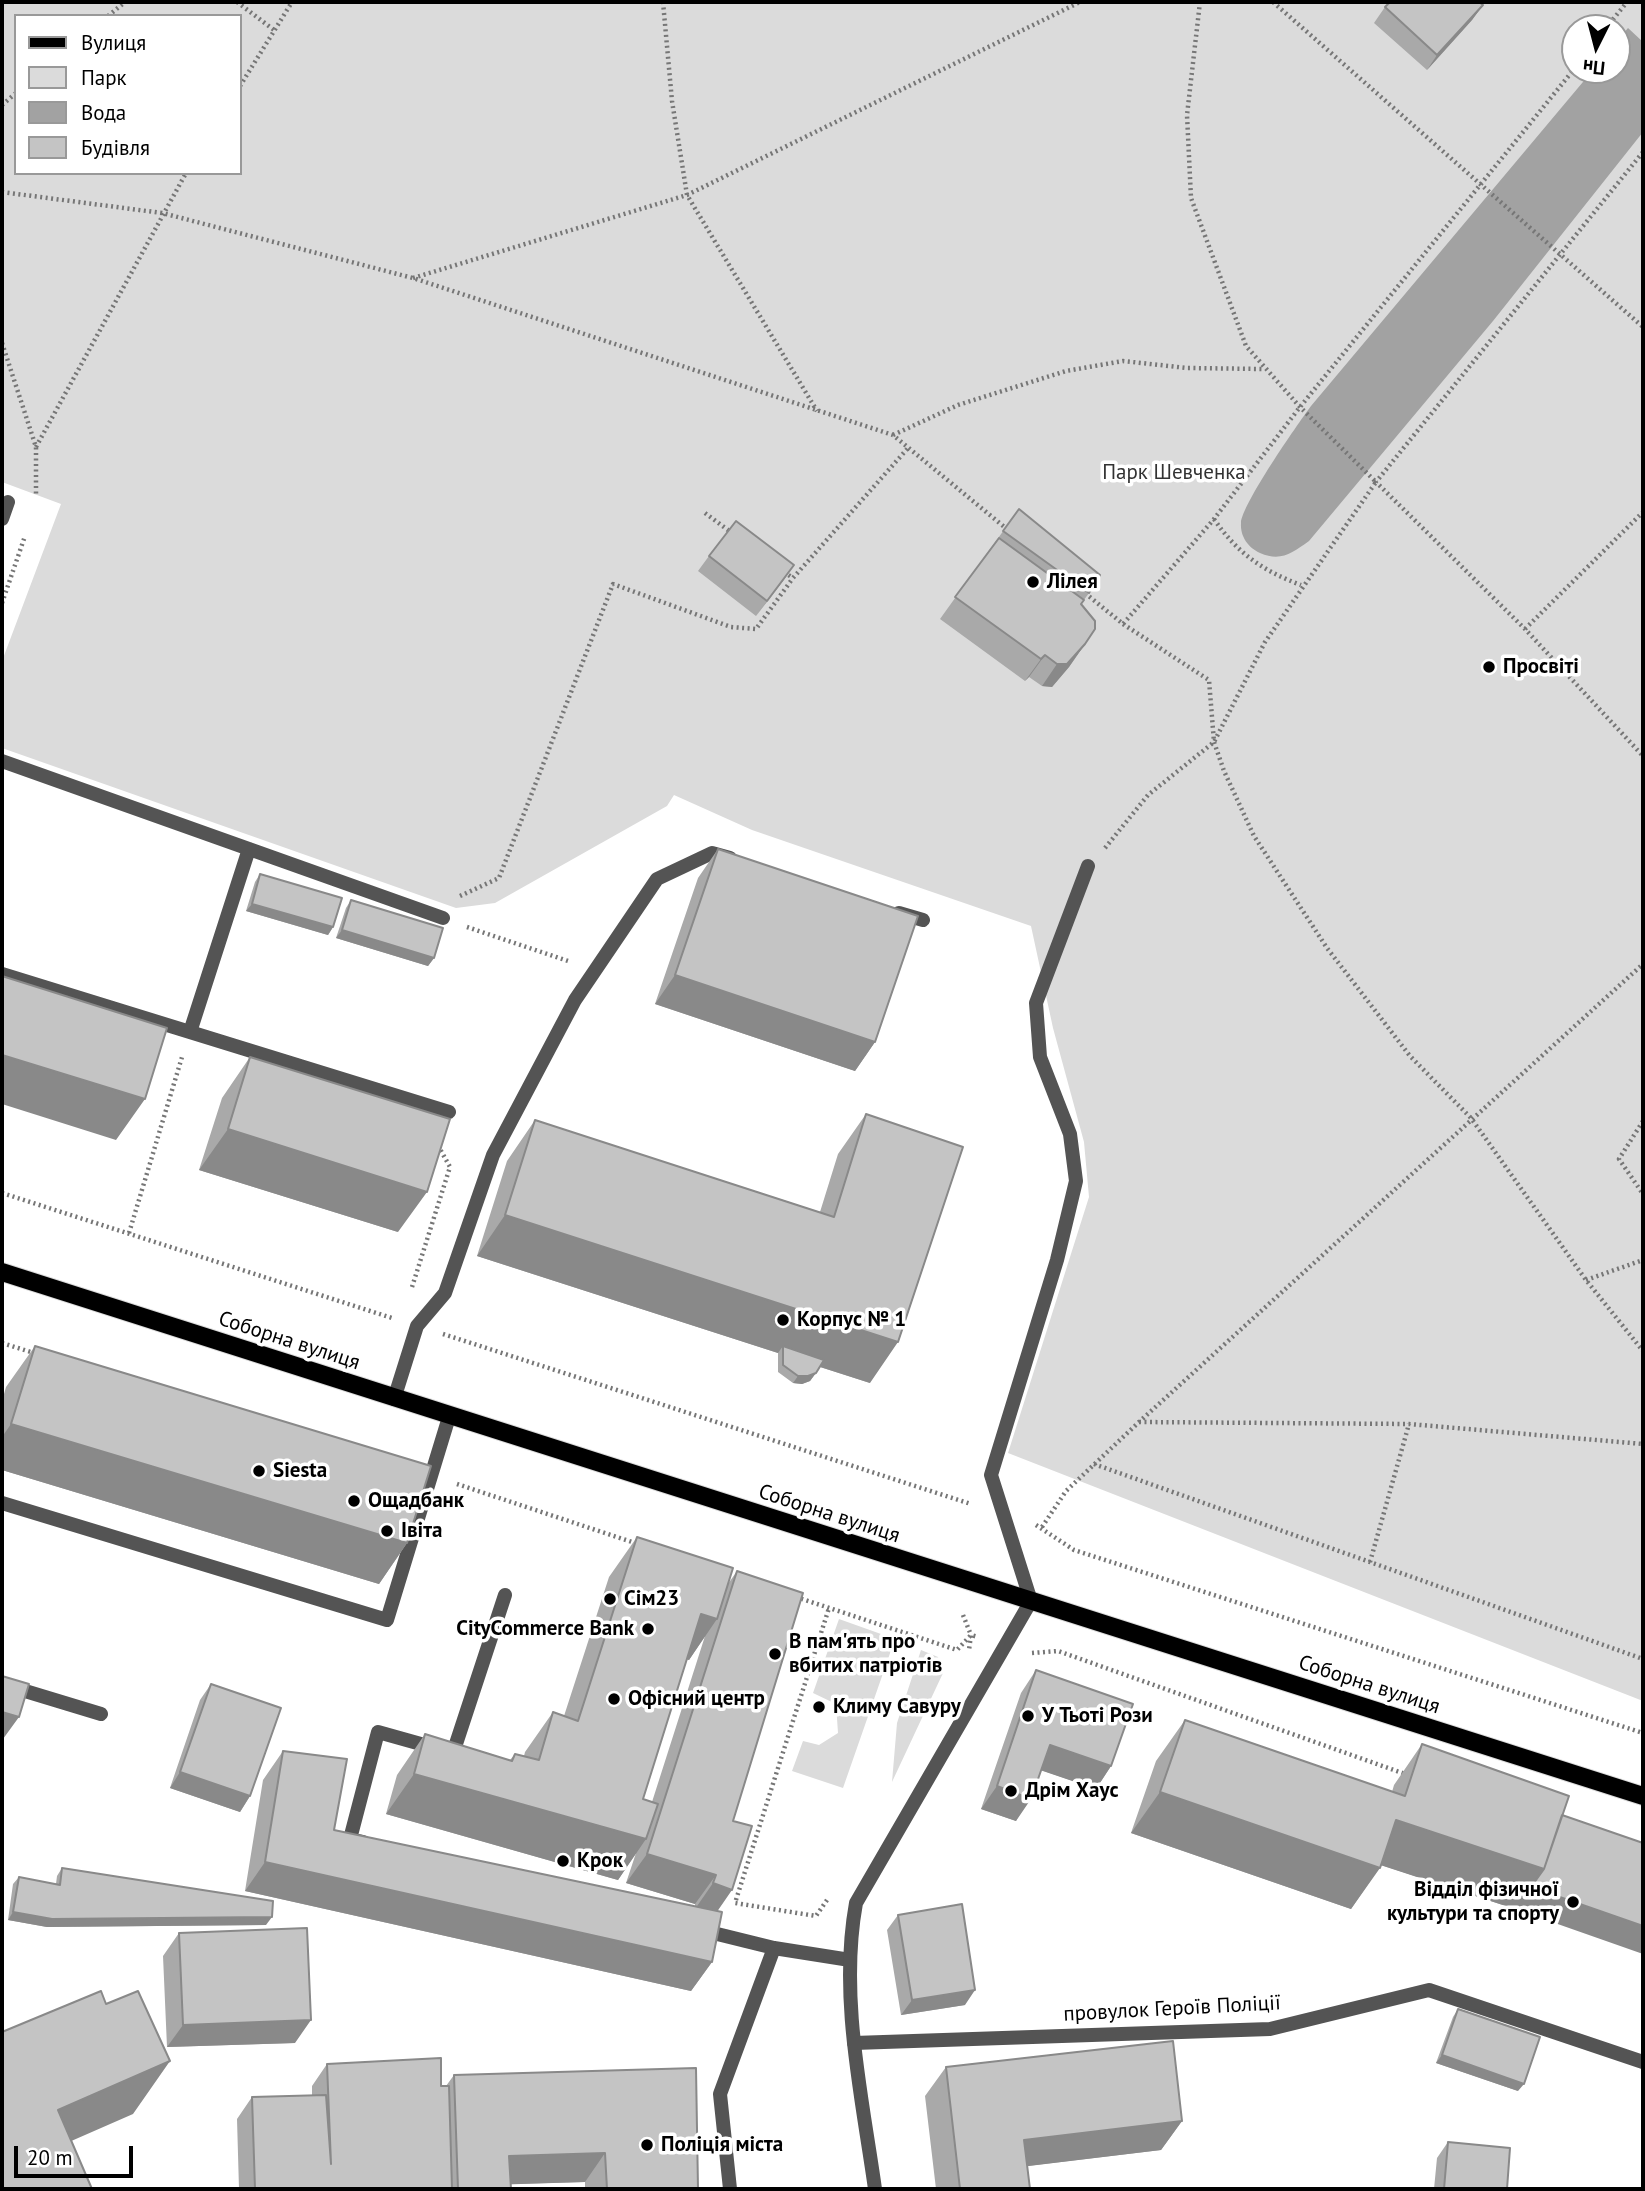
<!DOCTYPE html>
<html>
<head>
<meta charset="utf-8">
<style>
  body { margin:0 }
  #map { position:relative; width:1645px; height:2191px; overflow:hidden; background:#fff; font-family:"PT Sans",sans-serif }
  canvas { display:block }
  .frame { position:absolute; inset:0; border:4px solid #000; pointer-events:none }
  .legend { position:absolute; left:14px; top:14px; width:228px; height:161px; box-sizing:border-box; background:#fff; border:2px solid #999; margin:0; padding:9px 12px; list-style:none; font-size:21px; color:#000 }
  .legend li { display:flex; align-items:center; gap:14px; height:35px }
  .legend b { width:35px; border:2px solid #999 }
  .north { position:absolute; left:1561px; top:14px; width:70px; height:70px; box-sizing:border-box; background:#fff; border:2px solid #999; border-radius:50%; rotate:186deg; font-size:19px; font-weight:700; line-height:28px; text-align:center; color:#000 }
  .north::after { content:''; display:block; margin:auto; width:24px; height:32px; background:#000; clip-path:polygon(50% 0,100% 100%,50% 72%,0 100%) }
  .scale { position:absolute; left:14px; top:2146px; width:119px; height:32px; box-sizing:border-box; border:4px solid #000; border-top:0; padding-left:9px; font-size:21px; line-height:24px; white-space:nowrap; color:#000; -webkit-text-stroke:5px #fff; paint-order:stroke }
</style>
</head>
<body>
<div id="map">
<canvas width="1645" height="2191"></canvas>
<div class="frame"></div>
<ul class="legend">
<li><b style="height:9px;background:#000"></b>Вулиця</li>
<li><b style="height:19px;background:#dbdbdb"></b>Парк</li>
<li><b style="height:19px;background:#a2a2a2"></b>Вода</li>
<li><b style="height:19px;background:#c4c4c4"></b>Будівля</li>
</ul>
<div class="north">Пн</div>
<div class="scale">20 m</div>
</div>
<script>
const ctx = document.querySelector('canvas').getContext('2d');
ctx.lineJoin = 'round';
function fill(path, color) {
  ctx.fillStyle = color;
  ctx.fill(path, 'evenodd');
}
function stroke(path, color, width, dash) {
  ctx.strokeStyle = color;
  ctx.lineWidth = width;
  ctx.lineCap = dash ? 'butt' : 'round';
  ctx.setLineDash(dash || []);
  ctx.stroke(path);
}
function write(font, color, halo, rows, align = 'center') {
  ctx.font = font + ' "PT Sans",sans-serif';
  ctx.lineWidth = 7;
  ctx.setLineDash([]);
  ctx.textBaseline = 'middle';
  ctx.strokeStyle = halo;
  ctx.fillStyle = color;
  for (const [text, x, y, turn = 0] of rows) {
    ctx.save();
    ctx.translate(x, y);
    ctx.rotate((+turn || 0) * Math.PI / 180);
    ctx.textAlign = isNaN(turn) ? turn : align;
    if (halo) ctx.strokeText(text, 0, 0);
    ctx.fillText(text, 0, 0);
    ctx.restore();
  }
}
const green = new Path2D(`
  M2 2H1643V1701L1008 1453 1089 1197 1084 1142 1053 1028 1031 926 752 830 674 795 667 806 495 903 456 908 2 748V661L61 504 2 482ZM16 16H240V173H16ZM1575 28H1617V70H1575Z
  M839 1619 895 1639 843 1788 792 1771 803 1741 819 1745 838 1733 836 1704 813 1693Z
  M921 1650 938 1657 943 1673 892 1782 897 1723Z`);
const water = new Path2D(`
  M1628 28 1643 42V132L1493 321 1309 541C1292 553 1281 562 1260 553 1249 548 1240 537 1241 523 1242 504 1297 425 1311 406L1593 70H1617V41Z`);
const path = new Path2D(`
  M237 2 274 30
  M663 2 672 101 687 195 817 411
  M1273 2 1643 327
  M108 16 125 2
  M1606 28 1627 2
  M240 86 292 2
  M2 105 16 93
  M1643 152 1376 482 1525 629 1643 756
  M2 192 162 213 413 278 893 435 1008 530
  M413 278 687 195 1080 2
  M2 343 36 447V494
  M893 435 958 405 1066 371 1123 361 1187 368 1263 369
  M36 447 186 173
  M705 513 732 533
  M1214 519C1237 553 1263 571 1301 585
  M784 572 793 578 908 448
  M1085 593 1123 624 1214 519 1300 407 1575 68
  M2 603 25 536
  M1123 624 1209 680 1214 742 1224 771 1254 836 1327 948 1410 1056 1471 1118 1586 1280 1643 1351
  M1525 629 1643 512
  M1105 848 1148 795 1214 742 1265 642 1376 482 1300 407 1246 346 1191 198 1187 115 1200 2
  M460 896 499 878 613 584 731 627 756 629 793 578
  M467 927 568 961
  M1643 1121 1619 1159 1643 1194
  M2 1193 392 1318
  M129 1233 182 1057
  M1586 1280 1643 1260
  M412 1287 450 1167 440 1149 435 1147
  M443 1334 971 1504
  M2 1343 34 1353
  M1139 1422 1409 1424 1643 1444
  M1094 1464 1643 1659
  M457 1484 638 1544
  M1036 1525 1074 1550 1643 1733
  M1042 1527 1066 1491 1139 1422 1643 964
  M1370 1562 1409 1424
  M796 1597 957 1650 971 1635 978 1637
  M963 1615 971 1635 969 1650
  M1032 1653 1058 1651 1408 1775
  M827 1900 816 1916 735 1903 829 1608`);
const service = new Path2D(`
  M2 519 8 502
  M2 761 443 918
  M899 913 923 920
  M2 974 449 1112
  M190 1032 249 849
  M394 1399 417 1326 445 1293 493 1155 575 1000 657 879 712 853 730 858
  M2 1503 387 1620 449 1417
  M1031 1601 991 1475 1057 1260 1076 1181 1070 1134 1040 1057 1036 1003 1088 866
  M2 1684 101 1714
  M363 1842 350 1839 378 1732 453 1753 505 1595
  M701 1930 774 1948 850 1960
  M730 2189 720 2094 774 1948`);
const minor = new Path2D(`
  M854 2043 1270 2029 1429 1990 1643 2062`);
const tertiary = new Path2D(`
  M875 2189C862 2096 839 1996 856 1903L1031 1601`);
const primary = new Path2D(`
  M2 1272 1643 1796`);
const wall = new Path2D(`
  M1483 5 1472 20 1427 70 1374 23 1385 7Z
  M1019 509 1089 593 1081 604 1085 644 1069 667 1052 687 1042 686 1029 677 1025 681 940 619Z
  M709 556 794 565 756 616 698 571Z
  M718 849 875 1042 855 1071 655 1004 698 878Z
  M260 874 333 927 328 935 246 911 255 882Z
  M351 900 434 958 428 966 336 938 346 908Z
  M250 1057 398 1232 199 1170 222 1098Z
  M866 1114 870 1383 820 1367 810 1381 802 1384 793 1383 778 1372V1353L477 1256 507 1161 535 1120 820 1212 838 1154Z
  M35 1346 407 1543 379 1584 2 1470V1401L6 1387Z
  M637 1537 728 1584 737 1571 733 1821 717 1911 712 1962 691 1991 245 1891 263 1780 283 1751 334 1830 695 1907V1904L626 1883 636 1853 618 1880 386 1814 397 1775 425 1734 510 1760 515 1754 524 1756 525 1752 553 1712 564 1716 609 1577ZM705 1636 652 1802 643 1799 687 1659 689 1660Z
  M1036 1670 1111 1766 1096 1789 1041 1770 1016 1821 981 1809 1021 1693Z
  M211 1684 250 1796 240 1812 170 1788 200 1700Z
  M1185 1720 1392 1792 1394 1785 1422 1744 1515 1909 1381 1865 1351 1909 1131 1833 1156 1761Z
  M62 1868 266 1925 47 1927 8 1920 13 1884 19 1877 56 1884 57 1876Z
  M898 1915 965 2005 901 2015 887 1930Z
  M179 1933 295 2043 167 2047 163 1956Z
  M1458 2009 1518 2091 1436 2063 1453 2017Z
  M327 2064 441 2086H446L454 2075 698 2189H585V2182L511 2184V2189H239L237 2119 252 2097 312 2095V2086Z
  M946 2067 1182 2121 1161 2150 1027 2166 1030 2189H936L925 2096Z
  M1448 2142 1507 2189H1434L1437 2158Z`);
const shadedWall = new Path2D(`
  M1483 5 1472 20 1427 70 1437 55Z
  M794 565 783 581 756 616 767 601Z
  M1085 644 1069 667 1052 687 1042 686 1057 664Z
  M1045 655 1029 677 1025 681 1041 659Z
  M252 904 333 927 328 935 246 911Z
  M342 930 434 958 428 966 336 938Z
  M675 975 875 1042 855 1071 655 1004Z
  M2 1055 145 1099 116 1140 2 1104Z
  M228 1129 427 1192 398 1232 199 1170Z
  M505 1215 898 1342 870 1383 783 1355V1346L778 1353 477 1256Z
  M816 1373 810 1381 802 1384 793 1383 798 1376Z
  M11 1424 407 1543 379 1584 2 1470V1437Z
  M701 1614 717 1619 689 1660 673 1655Z
  M2 1712 19 1717 3 1739H2Z
  M1050 1745 1111 1766 1096 1789 1034 1768Z
  M180 1772 250 1796 240 1812 170 1788Z
  M414 1774 646 1839 618 1880 386 1814Z
  M997 1786 1031 1799 1016 1821 981 1809Z
  M1160 1792 1380 1868 1351 1909 1131 1833Z
  M1396 1820 1544 1869 1643 1926V1954L1515 1909 1368 1861Z
  M647 1854 716 1875 695 1904 626 1883Z
  M265 1862 712 1962 691 1991 245 1891Z
  M713 1883 732 1890 712 1919 693 1912Z
  M13 1912 272 1917 266 1925 47 1927 8 1920Z
  M975 1990 965 2005 901 2015 912 2000Z
  M311 2020 295 2043 167 2047 183 2025Z
  M1442 2055 1524 2084 1518 2091 1436 2063Z
  M170 2061 133 2114 21 2163 58 2110Z
  M1182 2121 1161 2150 1004 2169 1024 2140Z
  M605 2153 585 2182 489 2185 509 2156Z`);
const building = new Path2D(`
  M1390 2H1479L1483 5 1437 55 1385 7Z
  M1019 509 1100 575 1089 593 1003 531Z
  M736 521 794 565 767 601 709 556Z
  M999 538 1084 600 1081 604 1095 621V629L1085 644 1067 664H1057L1045 655 1041 659 955 597Z
  M718 849 918 916 875 1042 675 975Z
  M260 874 342 898 333 927 252 904Z
  M351 900 443 928 434 958 342 930Z
  M2 976 167 1028 145 1099 2 1055Z
  M250 1057 450 1119 427 1192 228 1129Z
  M866 1114 963 1147 898 1342 505 1215 535 1120 834 1217Z
  M35 1346 431 1466 407 1543 11 1424Z
  M783 1346 824 1360 816 1373 808 1376H798L783 1365Z
  M637 1537 733 1568 717 1619 701 1614 643 1799 658 1804 646 1839 414 1774 425 1734 512 1761 515 1754 539 1760 553 1712 578 1721Z
  M737 1571 803 1593 733 1821 752 1826 732 1890 713 1883 716 1875 647 1854Z
  M1036 1670 1133 1704 1111 1766 1050 1745 1031 1799 997 1786Z
  M2 1676 29 1684 19 1717 2 1712Z
  M211 1684 281 1708 250 1796 180 1772Z
  M1185 1720 1405 1796 1422 1744 1569 1796 1544 1869 1396 1820 1380 1868 1160 1792Z
  M283 1751 347 1759 334 1830 722 1912 712 1962 265 1862Z
  M1562 1815 1643 1843V1926L1531 1887 1544 1869Z
  M62 1868 273 1901 272 1917 52 1919 13 1912 19 1877 60 1885Z
  M962 1904 975 1990 912 2000 898 1915Z
  M307 1928 311 2020 183 2025 179 1933Z
  M101 1991 106 2004 138 1991 170 2061 58 2110 92 2189H2V2032Z
  M1458 2009 1540 2037 1524 2084 1442 2055Z
  M1173 2041 1182 2121 1024 2140 1030 2189H960L946 2067Z
  M441 2058V2086H449L452 2189H255L252 2097 326 2095 331 2164 327 2064Z
  M696 2068 698 2189H607L605 2153 509 2156 511 2189H458L454 2075Z
  M1448 2142 1510 2148 1507 2189H1444Z`);
const markers = [
  [1033,582,7,"#000"],
  [1489,667,7,"#000"],
  [783,1320,7,"#000"],
  [259,1471,7,"#000"],
  [354,1501,7,"#000"],
  [387,1531,7,"#000"],
  [610,1599,7,"#000"],
  [648,1629,7,"#000"],
  [775,1654,7,"#000"],
  [614,1699,7,"#000"],
  [819,1707,7,"#000"],
  [1028,1716,7,"#000"],
  [1011,1791,7,"#000"],
  [563,1861,7,"#000"],
  [1573,1902,7,"#000"],
  [647,2145,7,"#000"]
];
const parkNames = [
  ["Парк Шевченка",1174,473]
];
const poiNames = [
  ["Лілея",1047,582],
  ["Просвіті",1503,667],
  ["Корпус № 1",797,1320],
  ["Siesta",273,1471],
  ["Ощадбанк",368,1501],
  ["Івіта",401,1531],
  ["Сім23",624,1599],
  ["CityCommerce Bank",634,1629,"right"],
  ["В пам'ять про",789,1642],
  ["вбитих патріотів",789,1666],
  ["Офісний центр",628,1699],
  ["Климу Савуру",833,1707],
  ["У Тьоті Рози",1042,1716],
  ["Дрім Хаус",1025,1791],
  ["Крок",577,1861],
  ["Відділ фізичної",1559,1890,"right"],
  ["культури та спорту",1559,1914,"right"],
  ["Поліція міста",661,2145]
];
const streetNames = [
  ["Соборна вулиця",289,1341,18],
  ["Соборна вулиця",829,1514,18],
  ["Соборна вулиця",1369,1685,18],
  ["провулок Героїв Поліції",1172,2009,-3]
];
fill(green, '#dbdbdb');
fill(water, '#a2a2a2');
stroke(primary, '#dbdbdb', 20);
stroke(path, '#767676', 4.5, [2, 3.5]);
stroke(service, '#545454', 14);
stroke(minor, '#545454', 14);
stroke(tertiary, '#545454', 14);
stroke(primary, '#000', 18);
fill(wall, '#a9a9a9');
fill(shadedWall, '#898989');
fill(building, '#c4c4c4');
stroke(building, '#898989', 2);
for (const [x, y, r, color] of markers) {
  const dot = new Path2D();
  dot.arc(x, y, r, 0, 2 * Math.PI);
  ctx.fillStyle = color;
  ctx.fill(dot);
  stroke(dot, '#fff', 2.5);
}
write('21px', '#323232', '#fff', parkNames);
write('bold 21px', '#000', '#fff', poiNames, 'left');
write('21px', '#000', '#fff', streetNames);
</script>
</body>
</html>
